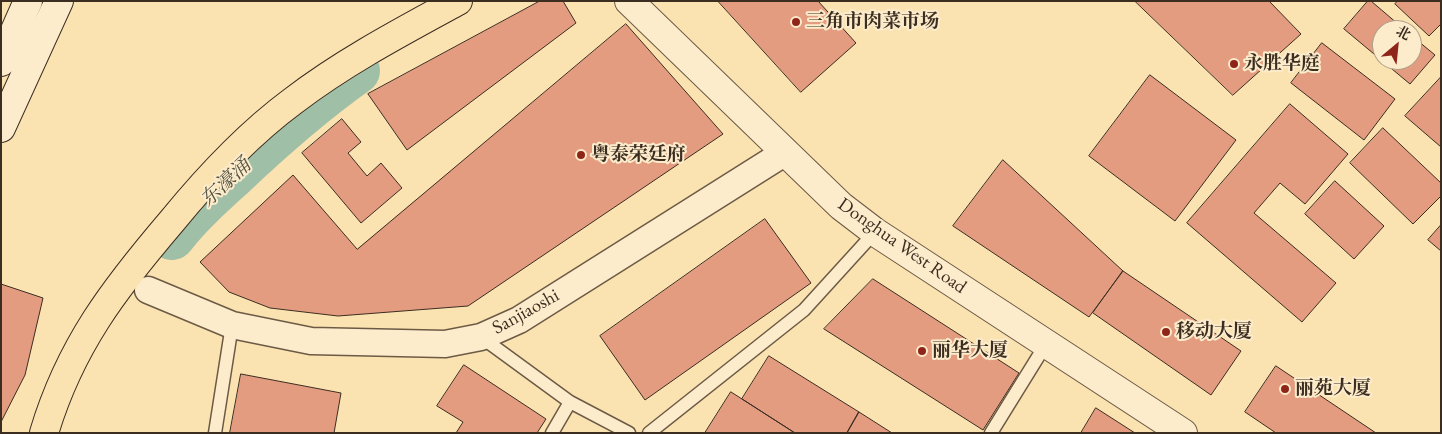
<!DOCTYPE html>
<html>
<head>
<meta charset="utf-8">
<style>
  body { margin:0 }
  #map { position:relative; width:1442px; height:434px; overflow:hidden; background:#fae2b1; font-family:"EB Garamond","Noto Serif SC",serif }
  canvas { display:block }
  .frame { position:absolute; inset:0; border:2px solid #3c2d21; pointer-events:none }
  .north { position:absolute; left:1372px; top:20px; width:50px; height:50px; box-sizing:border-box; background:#fceccc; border:1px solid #afa088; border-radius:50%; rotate:28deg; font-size:14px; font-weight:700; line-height:20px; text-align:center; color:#3c2d21 }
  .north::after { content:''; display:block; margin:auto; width:18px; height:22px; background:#8f2418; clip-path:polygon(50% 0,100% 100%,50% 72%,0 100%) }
</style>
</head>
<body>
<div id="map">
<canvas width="1442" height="434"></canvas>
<div class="frame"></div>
<div class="north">北</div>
</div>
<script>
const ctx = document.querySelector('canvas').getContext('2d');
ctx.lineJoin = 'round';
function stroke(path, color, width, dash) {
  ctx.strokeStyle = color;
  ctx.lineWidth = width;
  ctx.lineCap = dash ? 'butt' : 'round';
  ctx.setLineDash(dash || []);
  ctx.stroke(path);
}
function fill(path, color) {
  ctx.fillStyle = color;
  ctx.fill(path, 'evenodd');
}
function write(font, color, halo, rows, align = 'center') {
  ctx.font = font + ' "EB Garamond","Noto Serif SC",serif';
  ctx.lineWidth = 4;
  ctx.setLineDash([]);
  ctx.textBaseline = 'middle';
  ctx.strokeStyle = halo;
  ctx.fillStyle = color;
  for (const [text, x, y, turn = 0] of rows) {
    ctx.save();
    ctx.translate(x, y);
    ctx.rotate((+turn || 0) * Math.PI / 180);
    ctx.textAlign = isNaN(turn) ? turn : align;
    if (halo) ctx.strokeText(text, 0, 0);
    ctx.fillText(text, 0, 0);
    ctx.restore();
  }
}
const river = new Path2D(`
  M172 237C189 215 210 196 231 177 271 139 312 103 357 71`);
const building = new Path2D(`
  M540 1H563L576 23 407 150 368 94Z
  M718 1H818L856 43 801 92Z
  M1135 1H1269L1301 34 1233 95Z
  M1368 1H1371L1405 30H1382V60H1412V36L1435 55 1410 84 1344 29Z
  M1398 1H1441V24L1429 36 1395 4Z
  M626 24 723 134 468 306 338 316 270 308 229 292 200 262 293 175 357 249Z
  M1322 43 1395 99 1364 140 1291 83Z
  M1150 75 1236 140 1175 221 1089 156Z
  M1441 77V147L1405 116Z
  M1290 104 1348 154 1305 204 1280 183 1254 213 1336 283 1302 322 1187 223Z
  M342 119 361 142 348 153 367 176 381 163 402 188 361 223 302 153Z
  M1383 128 1441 183V196L1413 224 1350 163Z
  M1003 160 1123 271 1089 317 953 226Z
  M1335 181 1384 226 1354 259 1305 214Z
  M765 219 811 283 645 400 600 336Z
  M1441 225V251L1428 240Z
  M1123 271 1241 351 1211 395 1093 313Z
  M873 279 1019 373 983 430 824 329Z
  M1 284 43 298 25 375 1 422Z
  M769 356 859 412 847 433H795L742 399Z
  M464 365 546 419 537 433H456L463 422 437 406Z
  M1276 366 1376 433H1276L1245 412Z
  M241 374 341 393 334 433H230Z
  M731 392 742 399 795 433H705Z
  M1096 408 1135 433H1081Z
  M859 412 892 433H847Z`);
const service = new Path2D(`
  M481 337 570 402 629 433
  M215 433 232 325
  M552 433 570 402
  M649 433 804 310 875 232
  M991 433 1046 344`);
const minor = new Path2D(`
  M148 290 232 325 311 341 445 344 481 337 519 320 784 153`);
const tertiary = new Path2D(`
  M629 1 841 206 875 232 1183 433`);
const secondary = new Path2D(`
  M1 62 28 1
  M1 128 59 1`);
const trunk = new Path2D(`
  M44 433C70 346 114 289 172 221 208 177 247 135 293 101 344 62 401 32 458 1`);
const markers = [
  [796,22,5,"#8f2418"],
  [1234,64,5,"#8f2418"],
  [581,155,5,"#8f2418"],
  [1166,332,5,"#8f2418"],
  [922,351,5,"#8f2418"],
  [1285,389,5,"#8f2418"]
];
const poiNames = [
  ["三角市肉菜市场",806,22],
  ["永胜华庭",1244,64],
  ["粤泰荣廷府",591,155],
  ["移动大厦",1176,332],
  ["丽华大厦",932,351],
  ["丽苑大厦",1295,389]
];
const streetNames = [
  ["Donghua West Road",902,246,35],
  ["Sanjiaoshi",526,312,-29]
];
const waterNames = [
  ["东濠涌",226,183,-43]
];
stroke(river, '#9fbfa7', 46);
fill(building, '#e49c80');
stroke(building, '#3c2d21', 1);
stroke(service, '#6c5a45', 15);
stroke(minor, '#6c5a45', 29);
stroke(tertiary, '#6c5a45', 30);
stroke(secondary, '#3c2d21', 30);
stroke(trunk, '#3c2d21', 30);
stroke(service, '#fceccc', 12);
stroke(minor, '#fceccc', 26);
stroke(tertiary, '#fceccc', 28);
stroke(secondary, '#fceccc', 28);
stroke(trunk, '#fae2b1', 28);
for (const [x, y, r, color] of markers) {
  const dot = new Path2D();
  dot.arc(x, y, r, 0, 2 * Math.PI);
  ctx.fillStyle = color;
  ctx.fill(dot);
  stroke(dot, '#fceccc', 2);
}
write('bold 19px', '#3c2d21', '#fceccc', poiNames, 'left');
write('19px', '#3c2d21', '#fceccc', streetNames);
write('italic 20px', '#555242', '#fceccc', waterNames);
</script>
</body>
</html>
